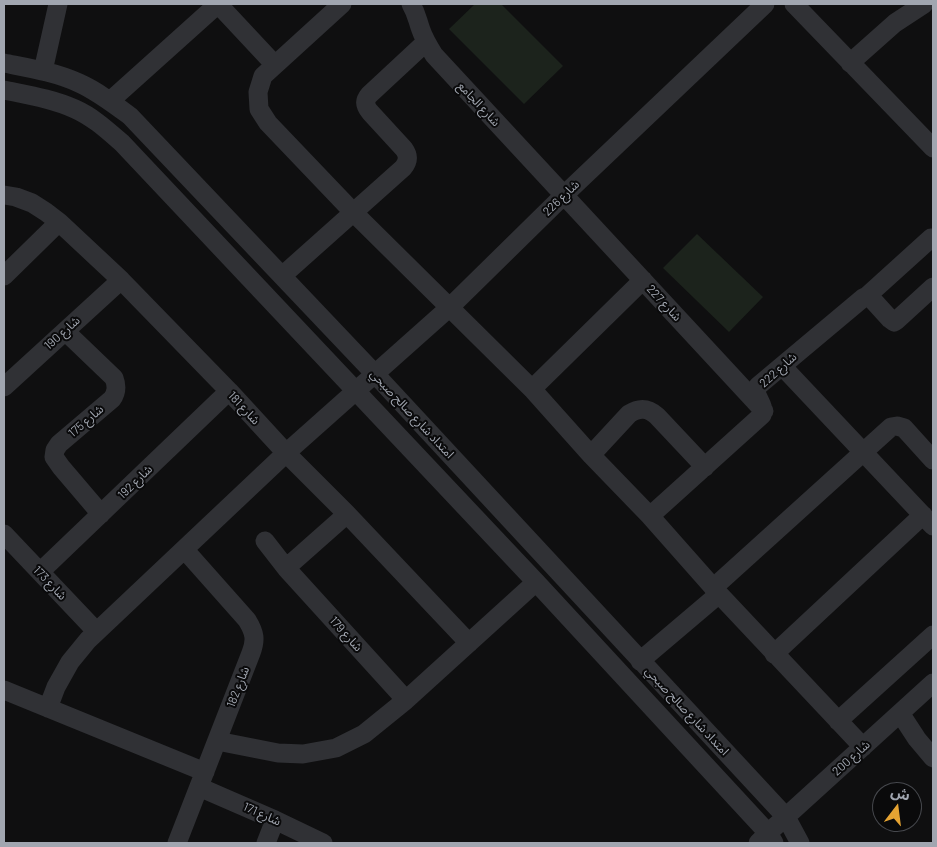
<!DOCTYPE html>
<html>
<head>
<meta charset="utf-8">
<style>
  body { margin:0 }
  #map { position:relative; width:937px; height:847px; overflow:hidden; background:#0f0f10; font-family:Barlow,"Noto Sans Arabic",sans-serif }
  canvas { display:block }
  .frame { position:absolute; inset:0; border:5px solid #a1a6b0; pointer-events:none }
  .north { position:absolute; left:872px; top:782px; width:50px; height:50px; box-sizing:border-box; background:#0a0a0b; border:1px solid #46484d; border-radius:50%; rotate:15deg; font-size:14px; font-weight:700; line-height:20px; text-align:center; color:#a1a6b0 }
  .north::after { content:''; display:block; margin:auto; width:18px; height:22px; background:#e5a332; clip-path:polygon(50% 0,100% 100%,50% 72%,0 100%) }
</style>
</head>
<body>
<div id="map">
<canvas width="937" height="847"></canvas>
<div class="frame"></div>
<div class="north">ش</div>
</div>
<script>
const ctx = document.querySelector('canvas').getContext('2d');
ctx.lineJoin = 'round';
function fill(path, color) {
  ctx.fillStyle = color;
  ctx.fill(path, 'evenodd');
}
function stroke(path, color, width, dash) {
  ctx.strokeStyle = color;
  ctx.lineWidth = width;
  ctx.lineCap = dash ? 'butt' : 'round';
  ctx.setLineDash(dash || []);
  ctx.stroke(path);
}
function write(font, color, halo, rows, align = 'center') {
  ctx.font = font + ' Barlow,"Noto Sans Arabic",sans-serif';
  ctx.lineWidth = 4;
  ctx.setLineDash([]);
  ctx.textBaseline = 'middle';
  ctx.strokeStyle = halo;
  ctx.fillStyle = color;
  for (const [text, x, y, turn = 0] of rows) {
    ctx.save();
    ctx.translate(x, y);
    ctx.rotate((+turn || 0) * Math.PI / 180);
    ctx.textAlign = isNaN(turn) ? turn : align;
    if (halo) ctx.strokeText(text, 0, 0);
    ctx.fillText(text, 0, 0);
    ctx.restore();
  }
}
const green = new Path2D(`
  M475 4H501L563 66 524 104 449 29Z
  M697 234 763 297 729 332 663 268Z`);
const minor = new Path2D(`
  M218 4 275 65
  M342 4 263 76 258 92 259 109 268 123 353 212 532 389 591 455 650 516 719 594 863 747
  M411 4C417 14 417 19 421 30 424 39 429 47 434 55 543 174 654 292 764 411
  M794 4 933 148
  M4 63C29 68 55 72 79 83 97 91 114 104 130 116L375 374 786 817 800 843
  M850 63 895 23 924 4
  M43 71 58 4
  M4 90C28 95 53 99 75 109 93 117 107 130 122 143L536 582 768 833 774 843
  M110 101 218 4
  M4 195 16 197 32 203 46 212 59 222 121 280 229 391 286 453 347 514 469 643
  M4 276 59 222
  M282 276 403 168C408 162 409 156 404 149L370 112C365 106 364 101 369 95L426 42
  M867 296 931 238
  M65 331 114 378C117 386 117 392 112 399L59 444 55 450 54 457 61 467 101 514
  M782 366 933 526
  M4 387 121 280
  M532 389 643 280
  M591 455 629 414C640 407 648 408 657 416L705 467
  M650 516 762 415C765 406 758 400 756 392L758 386 863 298 867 296 870 297 890 319 894 322 897 320 933 287
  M4 534 96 631
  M265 541 286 568 406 700
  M286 568 347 514
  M40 572 229 391
  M713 588 891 427 897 426 904 428 933 460
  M774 654 923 515
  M640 661 719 594
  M4 690 205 772
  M48 708 56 687 70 662 88 640 286 453 450 307 563 196 765 4
  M900 713 917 739 933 758
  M838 721 933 635
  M217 741 278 753 303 754 336 748 364 734 406 700 536 582
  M199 787 275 820 323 843
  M177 843 251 653C256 640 255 633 247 620L184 549
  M266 843 275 820
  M758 843 768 833 933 683`);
const streetNames = [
  ["شارع الجامع",479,104,47],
  ["شارع 226",561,198,-44],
  ["شارع 227",664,303,47],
  ["شارع 190",62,333,-42],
  ["شارع 222",778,370,-42],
  ["شارع 181",244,408,47],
  ["امتداد شارع صالح صبحي",412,414,47],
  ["شارع 175",86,421,-41],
  ["شارع 192",135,482,-44],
  ["شارع 173",50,583,46],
  ["شارع 179",346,634,48],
  ["شارع 182",238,687,-69],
  ["امتداد شارع صالح صبحي",687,711,47],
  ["شارع 200",851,758,-42],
  ["شارع 171",262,814,24]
];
fill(green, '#1c231c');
stroke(minor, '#303135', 19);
write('12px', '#a1a6b0', '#0a0a0b', streetNames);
</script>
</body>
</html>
